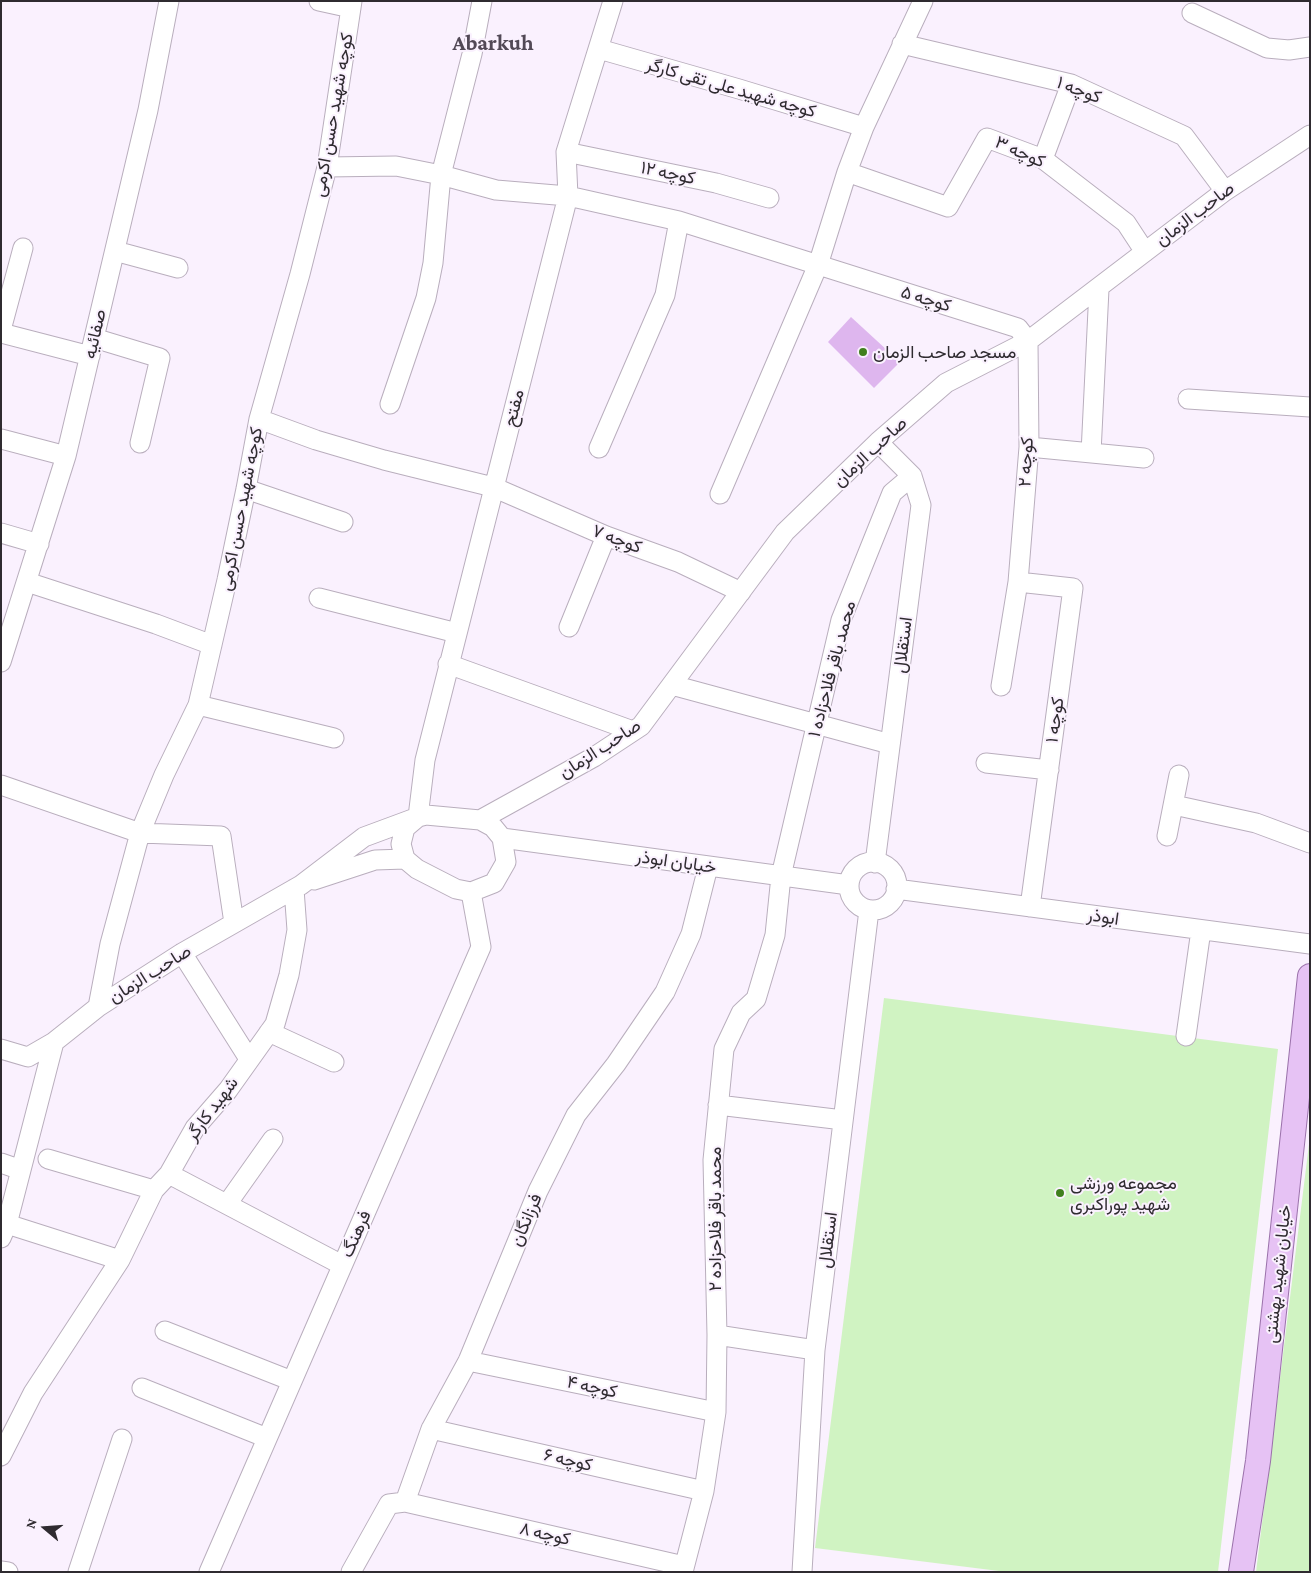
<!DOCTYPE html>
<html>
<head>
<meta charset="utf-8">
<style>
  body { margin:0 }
  #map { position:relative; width:1311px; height:1573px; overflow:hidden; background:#faf1fe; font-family:"Crimson Pro",serif }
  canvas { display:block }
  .frame { position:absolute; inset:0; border:2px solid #2f2b30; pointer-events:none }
  .north { position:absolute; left:20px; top:1503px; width:50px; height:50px; -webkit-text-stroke:4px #faf1fe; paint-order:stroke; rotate:288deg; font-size:14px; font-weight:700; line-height:20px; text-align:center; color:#2f2b30 }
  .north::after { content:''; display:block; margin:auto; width:18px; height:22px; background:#2f2b30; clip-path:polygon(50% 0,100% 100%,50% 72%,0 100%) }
</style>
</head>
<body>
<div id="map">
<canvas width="1311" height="1573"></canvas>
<div class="frame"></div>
<div class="north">N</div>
</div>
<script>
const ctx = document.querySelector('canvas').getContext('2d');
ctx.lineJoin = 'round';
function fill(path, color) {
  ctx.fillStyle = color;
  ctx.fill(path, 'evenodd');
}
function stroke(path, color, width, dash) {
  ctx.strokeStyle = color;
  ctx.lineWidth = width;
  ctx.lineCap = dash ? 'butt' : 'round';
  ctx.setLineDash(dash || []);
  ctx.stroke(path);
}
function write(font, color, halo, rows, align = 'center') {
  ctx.font = font + ' "Crimson Pro",Vazirmatn,serif';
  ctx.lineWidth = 4;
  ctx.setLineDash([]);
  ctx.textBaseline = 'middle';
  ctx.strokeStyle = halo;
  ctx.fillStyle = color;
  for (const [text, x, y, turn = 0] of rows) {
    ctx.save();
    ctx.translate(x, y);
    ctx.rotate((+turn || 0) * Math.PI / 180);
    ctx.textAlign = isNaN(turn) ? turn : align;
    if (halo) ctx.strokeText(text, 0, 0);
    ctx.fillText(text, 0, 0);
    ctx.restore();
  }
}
const green = new Path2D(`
  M884 998 1278 1049 1218 1572H1007L815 1548Z
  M1310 1136V1572H1256Z`);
const building = new Path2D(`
  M851 317 900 362 874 388 828 342Z`);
const minor = new Path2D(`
  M319 1 351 8
  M1192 13 1267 48 1289 50 1310 47
  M902 44 1071 84 1184 136 1225 191
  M599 49 739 89 864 127
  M566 152 716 183 769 198
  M1043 159 1071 84
  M327 167 396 166 441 175 496 190 568 196 679 221 1018 328 1028 341
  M847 172 948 207 987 138 1043 159 1126 223 1145 252
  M115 251 178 268
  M1 330 23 248
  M1 333 90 356
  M94 338 160 358 140 443
  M1188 399 1310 407
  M390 404 426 298 433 263 441 175 472 54 482 1
  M259 419 316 440 384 460 493 487 606 536 678 562 741 592
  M1 439 66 456
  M1029 447 1144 458
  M599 448 665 295 679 221
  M1091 453 1099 289
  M246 489 343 522
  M720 494 818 265 847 172 864 127 923 1
  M1 533 39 544
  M27 582 156 624 212 645
  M1018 582 1073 588 1030 907
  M319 598 457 633
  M569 627 606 536
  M1 662 66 456 148 110 169 1
  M448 664 633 731
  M672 685 890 744
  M1001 686 1018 582 1029 447 1028 341
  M198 705 334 738
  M986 763 1049 770
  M1 785 140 833 221 836 234 923
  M1174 805 1256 823 1310 843
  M426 815 480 820 493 827 502 838 506 862 494 883 471 892 456 889 417 869 405 859 401 844 405 828 418 817Z
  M480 820 594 757 641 726 785 532 878 442 946 383 1028 341 1225 191 1310 135
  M1167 836 1179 775
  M502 838 849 885
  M849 886a24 24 0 1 1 48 0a24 24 0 1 1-48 0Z
  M875 863 921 505 912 476 878 442
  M314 880 375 860 405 859
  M294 889 297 930 289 975 275 1024 228 1090 195 1128 169 1174 342 1265
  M896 889 1310 944
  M182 953 249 1059
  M98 1007 110 944 140 833 164 775 198 705 227 580 246 489 259 419 300 274 327 167 352 1
  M269 1032 334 1062
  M1186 1036 1201 930
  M1 1049 28 1057 54 1042 98 1007 182 953 301 885 364 837 418 817 425 760 568 196 566 152 613 1
  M718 1105 843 1120
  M48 1159 154 1190
  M1 1163 21 1170
  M227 1204 273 1139
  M7 1224 120 1260 154 1190 169 1174
  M1 1238 7 1224 54 1042
  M165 1331 292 1381
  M717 1335 815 1350
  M468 1361 716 1412
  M142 1388 267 1438
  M431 1429 704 1491
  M1 1456 33 1393 120 1260
  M405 1502 431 1429 468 1361 538 1191 576 1115 616 1064 665 992 691 934 708 867
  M1 1571 8 1572
  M78 1572 122 1439
  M209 1572 481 947 471 892
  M351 1572 389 1504 405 1502 684 1566
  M683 1572 704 1491 716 1412 717 1335 713 1160 724 1049 741 1013 756 999 775 935 781 876 841 620 892 493 912 476
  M802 1572 815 1350 869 910`);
const major = new Path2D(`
  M1241 1572 1258 1461 1310 976`);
const markers = [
  [863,352,5,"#407f1d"],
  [1060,1193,5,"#407f1d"]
];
const streetNames = [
  ["کوچه شهید علی تقی کارگر",731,88,16],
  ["کوچه ۱",1079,90,21],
  ["کوچه شهید حسن اکرمی",333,115,-80],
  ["کوچه ۳",1020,152,24],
  ["کوچه ۱۲",668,173,12],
  ["صاحب الزمان",1195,214,-37],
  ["کوچه ۵",926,299,17],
  ["صفائیه",95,334,-77],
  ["مفتح",514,408,-76],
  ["صاحب الزمان",870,452,-43],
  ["کوچه ۲",1026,462,-87],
  ["کوچه شهید حسن اکرمی",241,509,-79],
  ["کوچه ۷",617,539,21],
  ["استقلال",903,645,-83],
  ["محمد باقر فلاحزاده ۱",832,669,-75],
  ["کوچه ۱",1055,720,-82],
  ["صاحب الزمان",600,749,-33],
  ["خیابان ابوذر",676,862,8],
  ["ابوذر",1103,917,8],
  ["صاحب الزمان",150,974,-32],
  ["شهید کارگر",212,1109,-53],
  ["محمد باقر فلاحزاده ۲",715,1219,-90],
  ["فرزانگان",526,1220,-67],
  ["فرهنگ",356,1234,-66],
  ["استقلال",828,1240,-83],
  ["خیابان شهید بهشتی",1278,1274,-84],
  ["کوچه ۴",592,1387,12],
  ["کوچه ۶",568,1460,13],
  ["کوچه ۸",545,1534,13]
];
const poiNames = [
  ["مسجد صاحب الزمان",873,352],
  ["مجموعه ورزشی",1070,1183],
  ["شهید پوراکبری",1070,1204]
];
const districtNames = [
  ["Abarkuh",493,43]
];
fill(green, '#d0f3c2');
fill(building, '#deb6ee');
stroke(minor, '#b9aebd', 21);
stroke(major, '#9b72ab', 26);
stroke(minor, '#fff', 19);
stroke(major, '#e6c2f4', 24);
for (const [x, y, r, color] of markers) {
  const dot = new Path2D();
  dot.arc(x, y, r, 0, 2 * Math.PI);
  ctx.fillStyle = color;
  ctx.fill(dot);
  stroke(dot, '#faf1fe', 2);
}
write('18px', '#2f2b30', '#faf1fe', streetNames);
write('18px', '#2f2b30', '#faf1fe', poiNames, 'left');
write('bold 22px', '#524956', '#faf1fe', districtNames);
</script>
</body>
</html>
